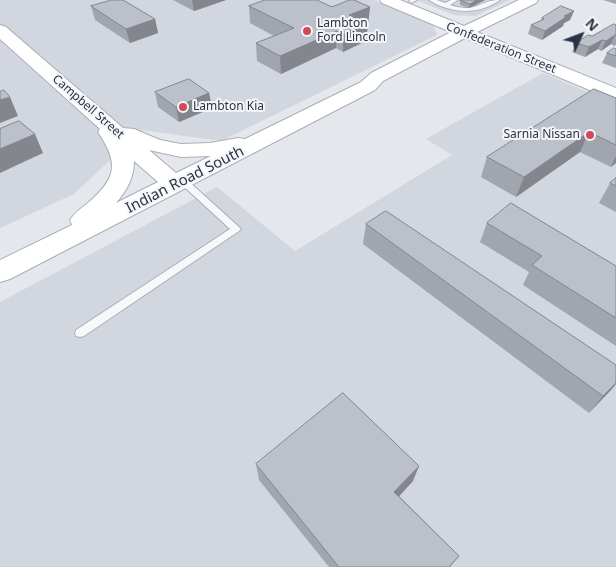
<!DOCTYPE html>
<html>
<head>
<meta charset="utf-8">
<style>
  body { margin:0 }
  #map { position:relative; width:616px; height:567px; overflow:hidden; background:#e4e7ec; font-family:"Noto Sans",sans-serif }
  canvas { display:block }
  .north { position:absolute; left:556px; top:10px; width:50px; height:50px; -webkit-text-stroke:4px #f4f6f9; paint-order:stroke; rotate:47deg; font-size:14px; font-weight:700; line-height:20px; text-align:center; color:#2b3445 }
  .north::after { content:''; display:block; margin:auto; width:18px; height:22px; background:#2b3445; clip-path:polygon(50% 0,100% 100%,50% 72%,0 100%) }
</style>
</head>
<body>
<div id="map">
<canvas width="616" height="567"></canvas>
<div class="north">N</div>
</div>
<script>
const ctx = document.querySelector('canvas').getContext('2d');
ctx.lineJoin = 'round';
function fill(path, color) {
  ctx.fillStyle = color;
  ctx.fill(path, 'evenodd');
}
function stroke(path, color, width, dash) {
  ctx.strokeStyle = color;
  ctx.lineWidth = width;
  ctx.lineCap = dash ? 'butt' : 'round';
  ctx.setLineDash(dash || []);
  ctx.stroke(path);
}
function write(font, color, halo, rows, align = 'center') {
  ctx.font = font + ' "Noto Sans",sans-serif';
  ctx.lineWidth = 4;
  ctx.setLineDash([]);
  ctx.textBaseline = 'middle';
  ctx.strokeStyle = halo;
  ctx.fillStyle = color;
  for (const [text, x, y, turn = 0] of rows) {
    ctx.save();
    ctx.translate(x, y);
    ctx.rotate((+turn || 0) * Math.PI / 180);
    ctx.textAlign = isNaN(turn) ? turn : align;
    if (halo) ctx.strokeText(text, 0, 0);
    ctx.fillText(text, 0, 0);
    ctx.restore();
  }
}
const built = new Path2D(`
  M0 0H374L433 25 437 35 221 141 142 130 74 194 0 228Z
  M416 0H510L475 16 454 15Z
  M543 73 616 104V567H0V302L217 187 295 251 452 155 426 139Z`);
const lane = new Path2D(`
  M409 0H417L411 3Z
  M429 0H437L445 3 451 0H458L450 5C477 14 478 0 500 0 479 15 451 14 429 0Z
  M183 178 186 179 239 227 241 229 239 231 84 336 80 337 76 336 75 333 76 330 230 229 180 183V179Z`);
const secondary = new Path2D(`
  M380 0H400L464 26 519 0H538L536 3 477 32 616 88V101L465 38 383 81 375 90 10 279 0 282V260L72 225 70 220C75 212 82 208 89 202 118 177 118 162 98 132L100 129 0 39V25L6 27 123 128 134 129 160 140 181 144 210 143 238 138 245 139 361 82 371 73 451 32 382 3ZM149 150 181 157 211 156 176 173ZM134 161 158 182 116 203C127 190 134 178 134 161Z`);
const wall = new Path2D(`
  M173 0H226L194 11Z
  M460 0H485L469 8 460 5Z
  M603 0H616V4Z
  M91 6 155 19 158 33 130 43 95 20Z
  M249 6 370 7 366 41 343 52 336 48 281 74 257 61 256 43 274 36 250 23Z
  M542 18 570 20 564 23 563 26 542 40 528 34 531 25 541 21Z
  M616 25V45L614 46 611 44 601 51 598 49 585 57 572 52 576 43Z
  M616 49V68L602 63 607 53Z
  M155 92 209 93 212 108 179 122 158 107Z
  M616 98V163L611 167 580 152 516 197 481 177 487 157Z
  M616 178V212L599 203 610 183Z
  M487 223 616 266V346L523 285 529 272 480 242Z
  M366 224 616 365V384L589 413 363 244Z
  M256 464 413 481 399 496 459 556 450 567H329L259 480Z`);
const shadedWall = new Path2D(`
  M192 0H226L194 11Z
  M477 0H485L469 8 470 4Z
  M370 7 366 41 343 52V34L349 15Z
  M574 11 570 20 564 23 563 26 542 40 545 31 564 16Z
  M155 19 158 33 130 43 126 29Z
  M337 31 336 48 281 74 280 56Z
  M615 35 611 44 601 51 606 41Z
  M602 40 598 49 585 57 589 47Z
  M209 93 212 108 179 122 176 107Z
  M10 97 18 116 0 123V100Z
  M589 132 580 152 516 197 524 177Z
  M35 134 43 153 0 173V149Z
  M616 156V163L611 167Z
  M616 383V384L611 390 589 413 603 396Z
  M419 466 413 481 390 506 394 492Z`);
const building = new Path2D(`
  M112 0H123L155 19 126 29 91 6Z
  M265 0H317L332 7 349 0H354L370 7 349 15 368 24 343 34 337 31 280 56 256 43 294 28 249 6Z
  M460 0H477L470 4Z
  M561 6 574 11 564 16 566 17 545 31 531 25 544 19 542 18Z
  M614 24 616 25V35H615L606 41 602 40 589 47 576 43 588 35 592 36Z
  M614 48 616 49V56L607 53Z
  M189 79 209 93 176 107 155 92Z
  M594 89 616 98V145L589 132 524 177 487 157Z
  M4 90 10 97 0 100V92Z
  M19 121 35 134 0 149V129Z
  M616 178V186L610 183Z
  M511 203 616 266V318L532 265 542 256 487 223Z
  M386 211 616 365V383L603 396 366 224Z
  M343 393 419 466 394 492 459 556 449 567H339L256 464Z`);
const markers = [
  [307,31,5,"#d1495b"],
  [183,107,5,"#d1495b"],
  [590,135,5,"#d1495b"]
];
const farPoinames = [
  ["Lambton",317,24],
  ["Ford Lincoln",317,38],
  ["Lambton Kia",193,107],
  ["Sarnia Nissan",580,135,"right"]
];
const farStreetnames = [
  ["Confederation Street",501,48,22],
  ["Campbell Street",88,107,41]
];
const streetNames = [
  ["Indian Road South",185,180,-27]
];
fill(built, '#d2d6de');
stroke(lane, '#a9aeb7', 2);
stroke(secondary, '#a9aeb7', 2);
fill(lane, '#f7f8fa');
fill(secondary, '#fff');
fill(wall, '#a1a5ae');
fill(shadedWall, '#83868d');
fill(building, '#bbc0ca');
stroke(building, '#83868d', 1);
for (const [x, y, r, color] of markers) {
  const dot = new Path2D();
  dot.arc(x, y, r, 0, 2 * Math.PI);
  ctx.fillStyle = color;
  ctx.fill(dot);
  stroke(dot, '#f4f6f9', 2);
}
write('12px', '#2b3445', '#f4f6f9', farPoinames, 'left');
write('12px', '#2b3445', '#f4f6f9', farStreetnames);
write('15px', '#2b3445', '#f4f6f9', streetNames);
</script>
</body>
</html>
